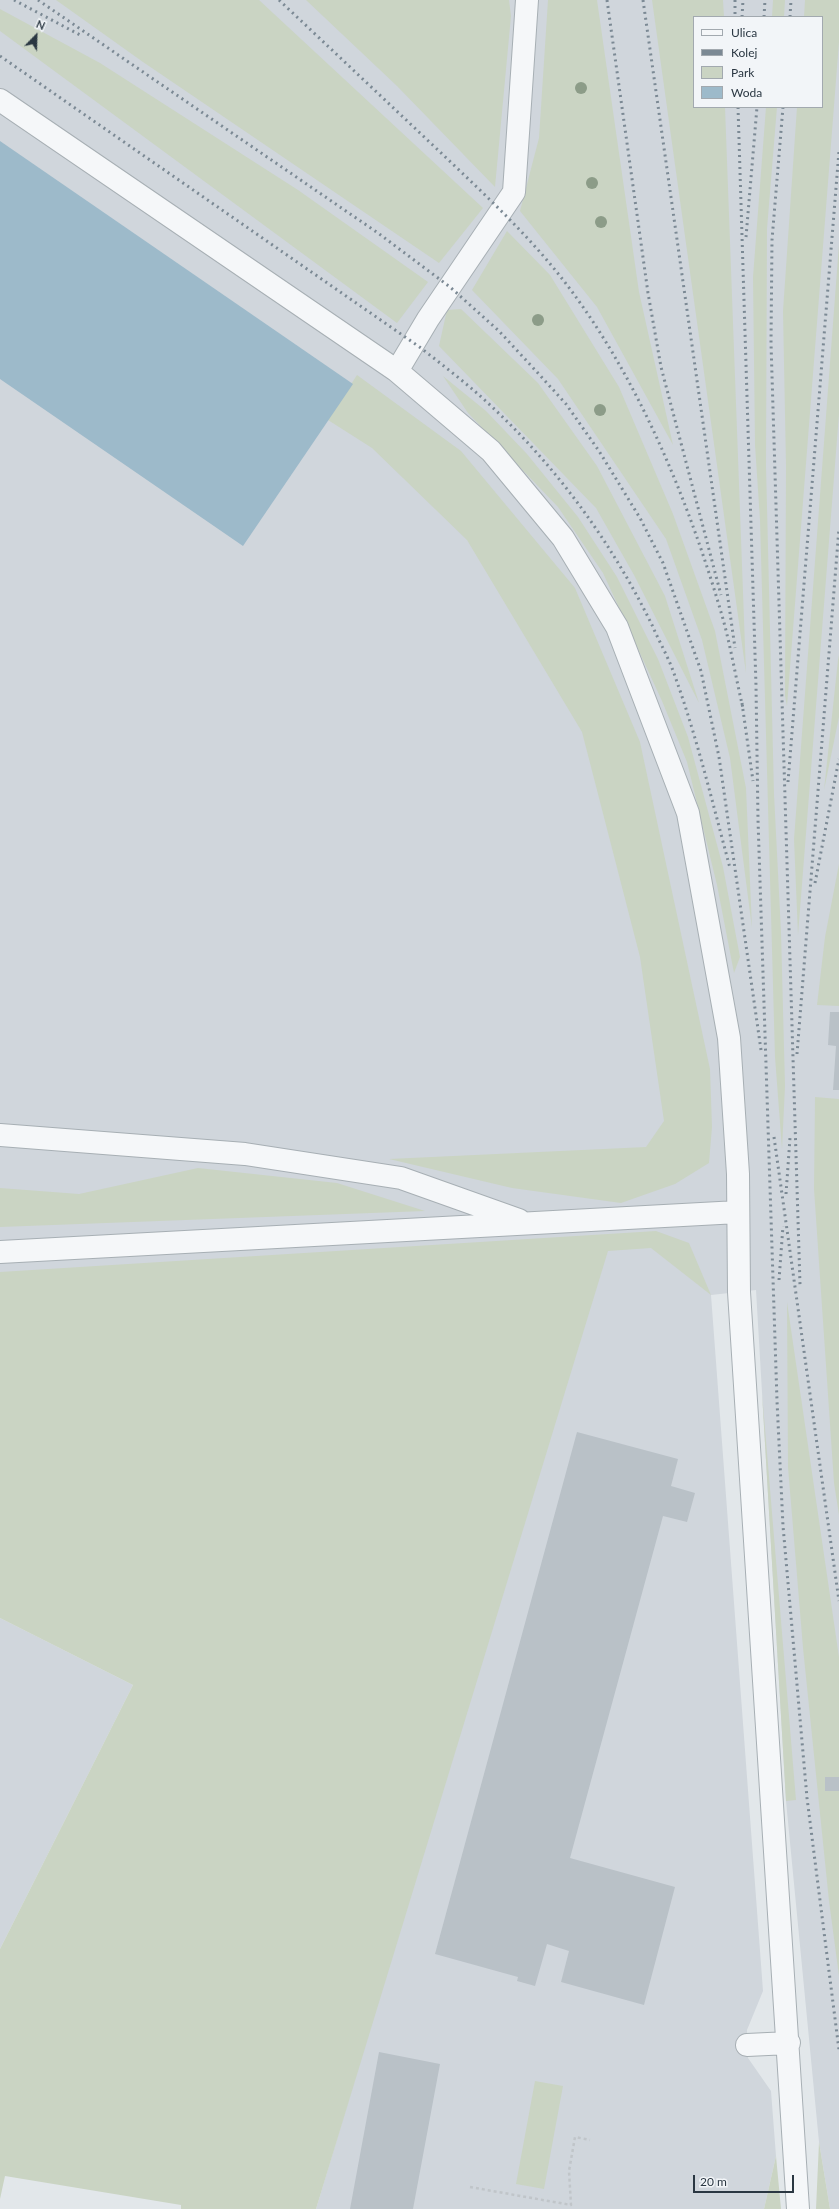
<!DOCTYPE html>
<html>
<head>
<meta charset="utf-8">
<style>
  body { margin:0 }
  #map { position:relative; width:839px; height:2209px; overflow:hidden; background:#e2e7ea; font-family:Lato,sans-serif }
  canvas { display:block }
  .legend { position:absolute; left:693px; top:16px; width:130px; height:92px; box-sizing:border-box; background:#f2f5f8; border:1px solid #a2a9af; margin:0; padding:5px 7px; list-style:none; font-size:12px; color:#2a3742 }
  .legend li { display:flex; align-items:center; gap:8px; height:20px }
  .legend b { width:20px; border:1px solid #a2a9af }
  .north { position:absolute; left:16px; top:16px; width:40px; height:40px; -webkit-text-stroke:3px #f2f5f8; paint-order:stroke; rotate:23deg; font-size:11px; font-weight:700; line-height:16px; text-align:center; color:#2a3742 }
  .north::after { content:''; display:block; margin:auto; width:14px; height:18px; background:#2a3742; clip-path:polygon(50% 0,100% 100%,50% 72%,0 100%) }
  .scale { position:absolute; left:693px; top:2175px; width:101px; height:18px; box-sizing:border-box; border:2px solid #2a3742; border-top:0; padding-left:5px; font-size:12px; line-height:14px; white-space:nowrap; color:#2a3742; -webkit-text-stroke:3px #f2f5f8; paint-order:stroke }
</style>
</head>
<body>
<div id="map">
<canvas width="839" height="2209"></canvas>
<ul class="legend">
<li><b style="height:5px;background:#f5f7f9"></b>Ulica</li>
<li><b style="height:5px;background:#7b8994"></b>Kolej</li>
<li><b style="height:11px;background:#cad4c3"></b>Park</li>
<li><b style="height:11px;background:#9dbaca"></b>Woda</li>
</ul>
<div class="north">N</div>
<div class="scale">20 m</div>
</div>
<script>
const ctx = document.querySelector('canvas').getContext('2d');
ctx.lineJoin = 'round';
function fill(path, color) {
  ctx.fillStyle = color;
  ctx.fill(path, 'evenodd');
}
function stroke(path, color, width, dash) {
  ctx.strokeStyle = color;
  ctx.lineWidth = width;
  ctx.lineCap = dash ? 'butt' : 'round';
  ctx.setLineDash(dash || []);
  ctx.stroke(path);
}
const built = new Path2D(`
  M0 0H839V2209H830L819 2142 786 1801 756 1290 711 1295 763 1991 747 2030 748 2058 771 2091 776 2156 764 2209H316L377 2005 0 1286ZM694 17H822V107H694Z
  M0 1618 133 1685 0 1949Z`);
const green = new Path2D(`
  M56 0H259L483 208 439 263 143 62Z
  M306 0H509L511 16 495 187 397 86Z
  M548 0H597L639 292 673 445 597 307 520 211 539 138Z
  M652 0H723L724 17H694V107H725L746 673Z
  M773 0H785L784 17H772Z
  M805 0H839V42L787 706 785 696 786 466 783 311 797 107H822V17H804Z
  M0 9 100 63 298 190 428 282 397 323 0 31Z
  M766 107H777L767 229 766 466 774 794 781 932 785 1086 782 1149 775 1057 760 520 755 445 753 277Z
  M507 231 550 275 619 387 673 514 715 631 746 788 752 928 730 758 702 640 666 539 558 379 472 290Z
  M839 244V414L798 935 794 839Z
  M461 309 538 383 597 466 665 596 699 703 634 575 596 508 439 346 447 310Z
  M357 375 461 451 575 588 640 742 710 1069 712 1127 709 1163 675 1184 621 1203 512 1188 389 1159 646 1147 664 1121 640 957 582 732 467 540 372 448 328 420Z
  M443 376 486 411 527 454 578 517 617 577 658 659 688 737 723 867 740 957 734 973 717 885 687 762 662 701 603 573 558 507 468 413Z
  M839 655V717L824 790 838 660Z
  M839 864V1006L817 1005 825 937Z
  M815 1097 839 1099V1515L834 1483 814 1189Z
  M198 1168 337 1183 425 1211 0 1227V1188L79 1194Z
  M656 1231 689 1243 711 1295 651 1248 608 1251 316 2209H181V2205L5 2176 0 2199V1949L133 1685 0 1618V1272Z
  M787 1302 839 1657V1976L829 1901 803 1648 788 1467Z
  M762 1393 796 1800 786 1801Z
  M535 2081 563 2086 544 2189 516 2184Z
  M819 2142 830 2209H816Z
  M776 2156 781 2209H764Z`);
const water = new Path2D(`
  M0 141 353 384 243 546 0 379Z`);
const building = new Path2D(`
  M830 1012H839V1090H833L836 1046 828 1045Z
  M577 1432 678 1459 671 1486 695 1493 687 1522 663 1516 570 1858 675 1887 644 2005 561 1982 569 1951 547 1944 535 1986 517 1981 518 1977 435 1954Z
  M825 1777H839V1791H825Z
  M379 2052 440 2064 413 2209H350Z`);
const path = new Path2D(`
  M470 2187 571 2205 569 2171 575 2137 590 2140`);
const minor = new Path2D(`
  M0 100 397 371 491 451 563 538 617 627 688 813 729 1038 738 1174 739 1292 798 2209
  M397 371 428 319 514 192 527 0
  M0 1135 245 1154 401 1178 519 1220
  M0 1252 738 1212
  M747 2045 789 2043`);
const rail = new Path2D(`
  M14 0 82 36
  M38 0 378 233 450 287 499 331 536 371 566 404 599 451 640 518 663 563 701 671 719 757 761 1050
  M279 0C332 50 385 100 438 150 483 193 529 235 567 285 640 381 690 504 723 619 731 648 736 679 743 708
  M607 0 648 293 661 367 721 595
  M643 0 735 648
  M735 0V17
  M742 17 743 0
  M764 17 765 0
  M790 17 791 0
  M0 56 421 348C441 364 461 379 479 395 551 459 610 539 652 625 658 639 666 653 672 668 696 733 712 801 730 868
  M738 107 756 686 758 820 777 1401 783 1526 807 1798 839 2050
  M783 107 772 240 771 343 800 1285
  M746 237 757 107
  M742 703 753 781
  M788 782 839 151
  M815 883 839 759
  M797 1054 839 528
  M774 1137 839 1601
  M786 1194 790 1138
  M779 1280 783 1226`);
const trees = [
  [581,88],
  [592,183],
  [601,222],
  [538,320],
  [600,410]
];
fill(built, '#d0d6dc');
fill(green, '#cad4c3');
fill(water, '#9dbaca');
fill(building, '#b9c1c7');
stroke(minor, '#a7afb4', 24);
stroke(path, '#c0c5c9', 2.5, [3, 3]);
stroke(minor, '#f5f7f9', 22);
stroke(rail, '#7b8994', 3, [2, 4]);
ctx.fillStyle = '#8c9c88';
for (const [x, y] of trees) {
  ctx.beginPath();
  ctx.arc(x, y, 6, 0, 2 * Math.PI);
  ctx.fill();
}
</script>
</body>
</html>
